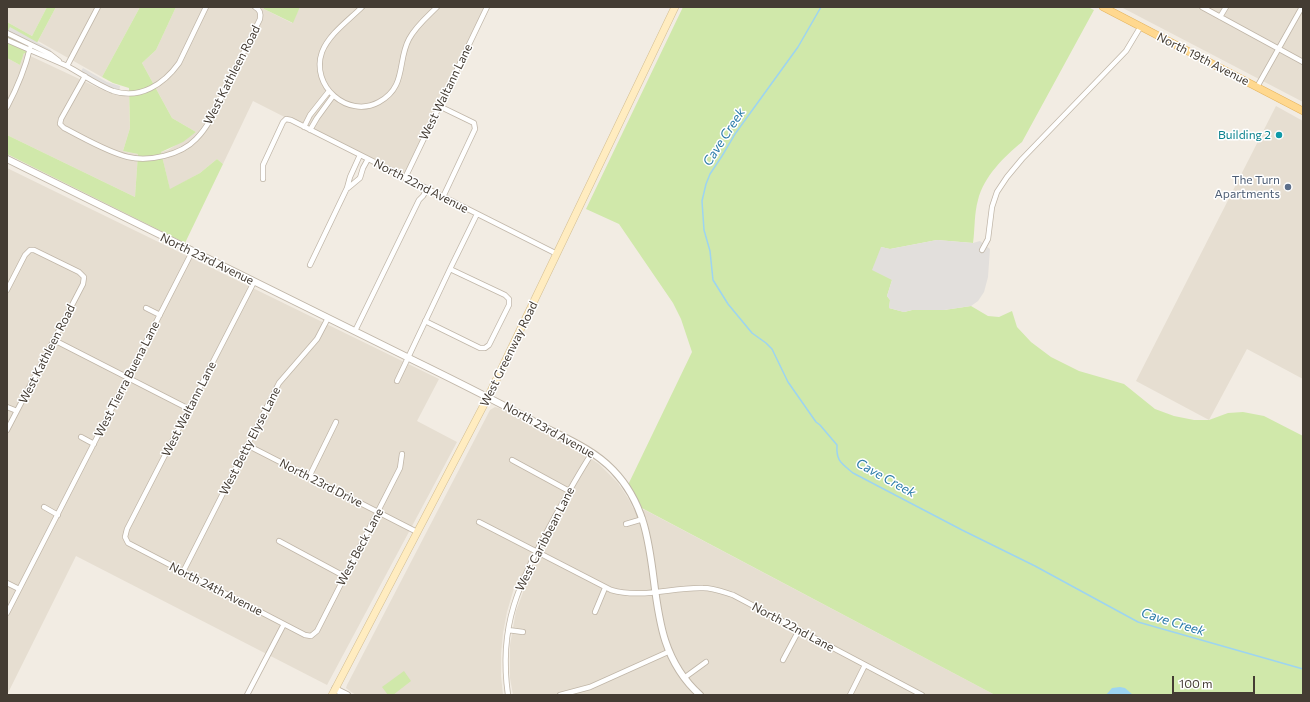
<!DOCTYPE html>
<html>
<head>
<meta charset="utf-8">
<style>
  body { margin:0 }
  #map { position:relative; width:1310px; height:702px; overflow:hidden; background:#f2ece3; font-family:Commissioner,sans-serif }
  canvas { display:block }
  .frame { position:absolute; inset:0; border:8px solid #443c33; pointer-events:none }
  .scale { position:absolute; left:1172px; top:676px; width:83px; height:18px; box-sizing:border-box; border:2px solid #443c33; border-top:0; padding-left:5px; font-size:12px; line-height:14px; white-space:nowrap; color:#443c33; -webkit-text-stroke:3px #fff; paint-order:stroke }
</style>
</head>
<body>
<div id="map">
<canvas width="1310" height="702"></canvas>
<div class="frame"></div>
<div class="scale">100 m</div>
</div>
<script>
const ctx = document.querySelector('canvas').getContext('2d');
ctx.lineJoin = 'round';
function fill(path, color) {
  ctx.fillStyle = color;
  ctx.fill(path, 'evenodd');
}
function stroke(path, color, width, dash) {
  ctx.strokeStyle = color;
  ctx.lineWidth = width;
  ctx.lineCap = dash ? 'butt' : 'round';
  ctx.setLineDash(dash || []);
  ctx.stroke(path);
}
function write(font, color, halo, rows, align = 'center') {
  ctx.font = font + ' Commissioner,sans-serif';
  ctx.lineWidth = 3;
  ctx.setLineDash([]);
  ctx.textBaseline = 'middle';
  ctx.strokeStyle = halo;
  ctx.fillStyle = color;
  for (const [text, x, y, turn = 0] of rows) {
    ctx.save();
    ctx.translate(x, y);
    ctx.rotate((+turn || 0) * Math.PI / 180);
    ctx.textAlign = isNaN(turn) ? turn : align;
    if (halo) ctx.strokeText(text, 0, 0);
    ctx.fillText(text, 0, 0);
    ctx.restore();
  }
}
const residential = new Path2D(`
  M7 7H47L32 36 7 22Z
  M56 7H140L102 77 38 41Z
  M176 7H263L264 9 292 23 300 7H487L405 178 253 101 223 164 217 159 200 173 170 190 161 152 168 150 196 132 172 118 142 63 156 50Z
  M1121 7H1303V102Z
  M24 53 107 92 129 97 130 128 123 151 138 154 135 197 7 135V58L20 65Z
  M1276 106 1303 121V379L1247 349 1209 420 1136 381Z
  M7 168 439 379 417 421 457 442 327 685 76 556 7 695Z
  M495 407 499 408 579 451 599 464 618 483 628 498 633 508 645 510 995 695H513L510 678V645L516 611 525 587 517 582 514 588 507 612 503 633 501 654V676L503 695H356L351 692 346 688 347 685 490 410Z`);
const green = new Path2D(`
  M47 7H56L30 56 24 53 20 65 7 58V22L32 36Z
  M140 7H176L156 50 142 63 172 118 196 132 183 142 161 152 170 189 200 173 217 159 223 164 185 243 7 154V135L135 197 138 154 123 151 130 128 129 88 113 83 102 77Z
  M263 7H300L293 23 264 9Z
  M683 7H1088L1094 10 1022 142C1004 157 984 176 978 200 974 214 975 229 973 243L937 240 890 249 881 247 892 280 887 296 890 300 889 308 904 312 912 310H944L971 306 988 316 999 317 1012 311 1017 327 1031 342 1051 357 1079 371 1124 384 1155 409 1174 416 1194 420H1209L1228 413 1243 412 1264 416 1303 436V695H995L638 506 627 487 692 352 681 319 673 303 619 224 586 209Z
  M404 671 411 681 393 695H388L382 687Z`);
const parking = new Path2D(`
  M10 27 51 50 50 54 7 33Z
  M83 68 107 82 120 86 119 92 80 73Z
  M937 240 973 243 980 241 990 249 988 277 984 292 978 301 971 306 944 310H912L904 312 889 308 890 300 887 296 892 280 872 270 881 247 890 249Z`);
const water = new Path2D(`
  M1120 687 1125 688 1133 695H1106L1112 688Z`);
const stream = new Path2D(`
  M821 7 798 47 735 134 722 156 710 174 706 184 702 201 704 230 710 251 713 280 728 304 752 333 766 343 772 349 788 382 816 422 820 425 837 445C836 461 841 463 853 473L962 530 1035 566 1138 622 1303 669`);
const minor = new Path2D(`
  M362 7C349 20 329 34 322 52 310 86 348 119 379 102 407 87 397 61 409 39 416 26 427 17 437 7
  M1202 7 1303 62
  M1220 17 1226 7
  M7 33 50 54 59 61
  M7 40C27 49 47 57 67 66 82 74 97 85 113 91 140 100 164 84 179 63L206 7
  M67 66 98 7
  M85 76 61 119 60 124 64 128C84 138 107 152 128 157 149 162 181 155 196 139 209 126 216 109 224 92 236 68 248 43 260 19 261 13 260 10 255 7
  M1257 87 1302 7
  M439 106 474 123 475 129 443 197
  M7 107C17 88 25 69 30 48
  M304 127 310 115 329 91
  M310 130 317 118 333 96
  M405 178 487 7
  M263 179V165L283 122 286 119 291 120 557 254
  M348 188 360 178 363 168 368 159
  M982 250 988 239 992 207 997 192 1007 177 1022 159 1126 51 1141 26
  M310 265 347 188 350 177 360 155
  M254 282 127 529 125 537 128 543 305 635 311 636 317 631 400 468 402 454
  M7 290 25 255 30 250H34L79 272 84 277 83 284 7 430
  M146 308 160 315
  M425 321 480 348H485L489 345 509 305V299L505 295 450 269
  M355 331 419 200 423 196 427 189
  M54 340 189 409
  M397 381 450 269 477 214
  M7 407 17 411
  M81 437 94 444
  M247 445 417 532
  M512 460 569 491
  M309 477 336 422
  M44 507 58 515
  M479 522 611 590C642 599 672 587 703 588 714 588 723 592 733 595L922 695
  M626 524 643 519
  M279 541 344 576
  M183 572 279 383 317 339 328 318
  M7 583 19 589
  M595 612 605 588
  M7 613 192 252
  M508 630 523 632
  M783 660 799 630
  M684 678 706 662
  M247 695 284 624
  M508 695C498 625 519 584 551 524 564 500 577 476 592 453
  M560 695 590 687 668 652
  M850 695 865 665`);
const tertiary = new Path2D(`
  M7 159C142 226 277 294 413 360 458 382 502 404 546 428 570 440 595 451 613 470 677 536 630 632 700 695
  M335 689 347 695`);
const secondary = new Path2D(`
  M332 695 488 397 675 7`);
const primary = new Path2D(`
  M1103 7 1303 111`);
const markers = [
  [1279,135,4,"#0f9aa8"],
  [1288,187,4,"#5c6f8a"]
];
const streetNames = [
  ["North 19th Avenue",1203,59,27],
  ["West Kathleen Road",232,75,-63],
  ["West Waltann Lane",446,92,-64],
  ["North 22nd Avenue",421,186,27],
  ["North 23rd Avenue",207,259,26],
  ["West Kathleen Road",47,354,-63],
  ["West Greenway Road",509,354,-64],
  ["West Tierra Buena Lane",127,379,-63],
  ["West Waltann Lane",189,409,-63],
  ["North 23rd Avenue",549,430,29],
  ["West Betty Elyse Lane",250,441,-63],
  ["North 23rd Drive",321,483,27],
  ["West Caribbean Lane",545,539,-63],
  ["West Beck Lane",360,547,-62],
  ["North 24th Avenue",216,589,27],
  ["North 22nd Lane",793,627,28]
];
const cultureNames = [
  ["Building 2",1271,135]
];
const serviceNames = [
  ["The Turn",1280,180],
  ["Apartments",1280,194]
];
const waterNames = [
  ["Cave Creek",724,137,-57],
  ["Cave Creek",886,478,29],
  ["Cave Creek",1173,622,17]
];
fill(residential, '#e6ded1');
fill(green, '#d0e8aa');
fill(parking, '#e2dfdc');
fill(water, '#9dd4f1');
stroke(stream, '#9dd4f1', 1.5);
stroke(minor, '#c0b6a8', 6);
stroke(tertiary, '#c0b6a8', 8);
stroke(secondary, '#d3be91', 8);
stroke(primary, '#e5b45e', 8);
stroke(minor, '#fff', 4.5);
stroke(tertiary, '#fff', 6);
stroke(secondary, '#ffecc0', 7);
stroke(primary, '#ffd88f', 7);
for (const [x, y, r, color] of markers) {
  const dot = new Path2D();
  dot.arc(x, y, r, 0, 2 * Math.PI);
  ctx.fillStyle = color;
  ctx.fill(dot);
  stroke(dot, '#fff', 1.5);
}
write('12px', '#443c33', '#fff', streetNames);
write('12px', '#0d838f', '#fff', cultureNames, 'right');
write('12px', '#4e5e75', '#fff', serviceNames, 'right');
write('italic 13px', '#2a7ba8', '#fff', waterNames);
</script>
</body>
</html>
